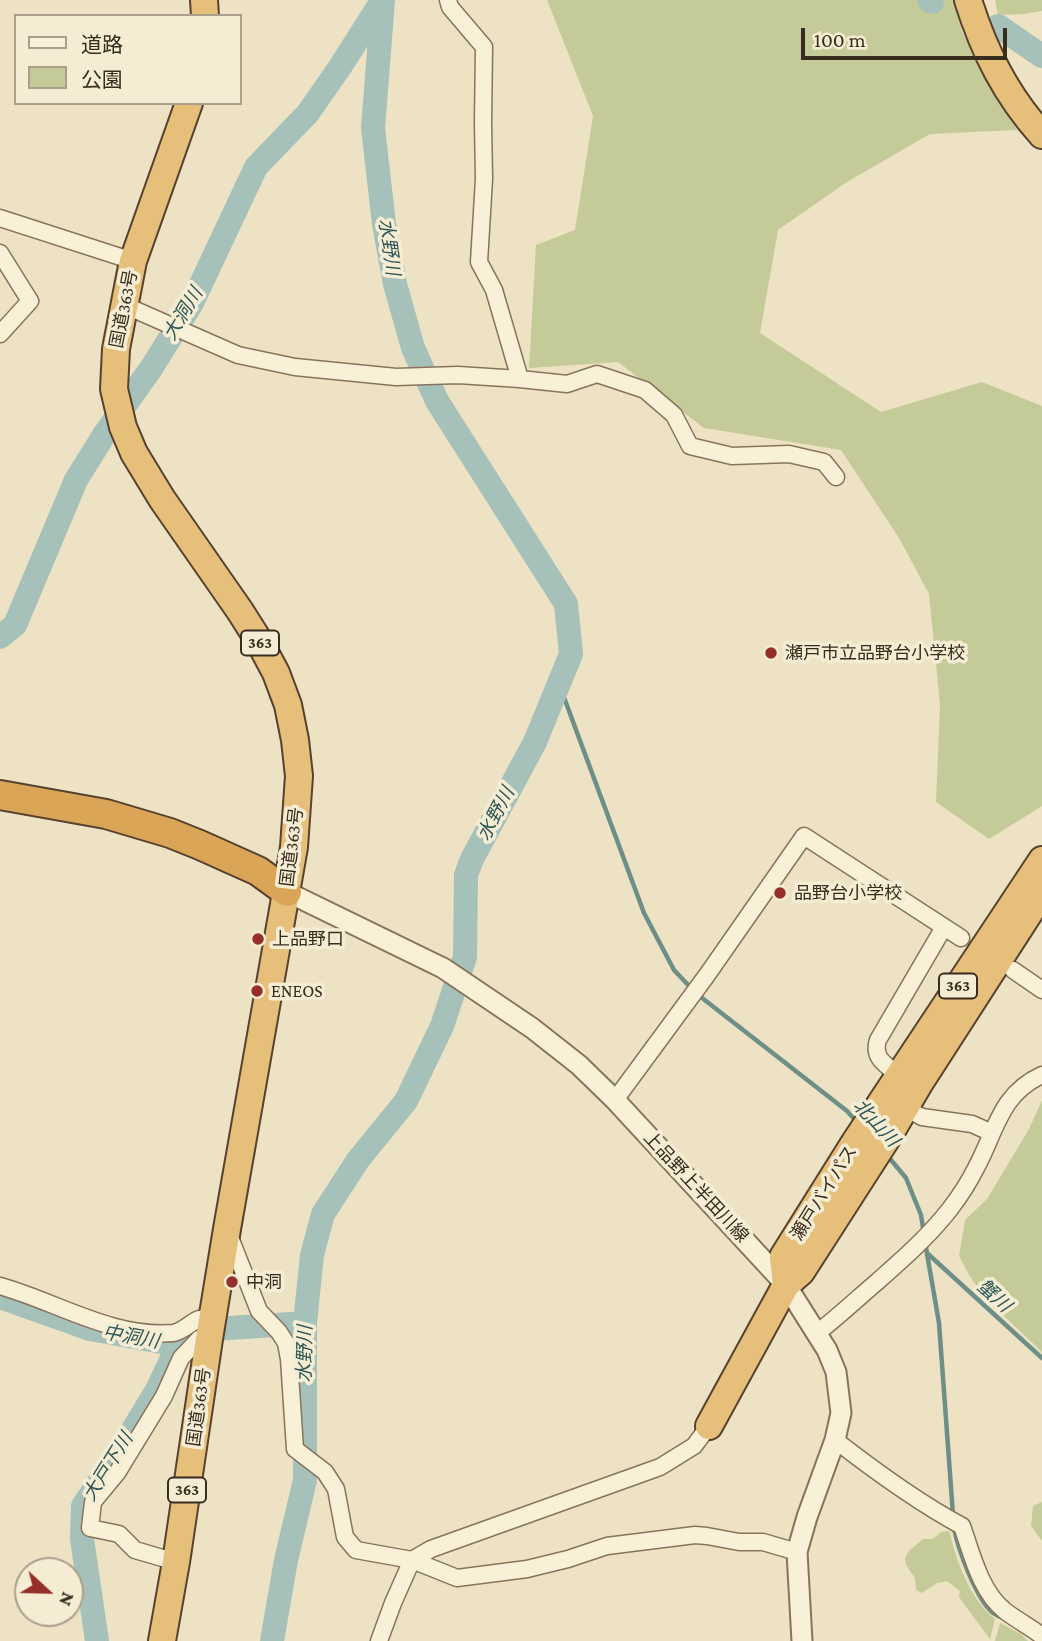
<!DOCTYPE html>
<html>
<head>
<meta charset="utf-8">
<style>
  body { margin:0 }
  #map { position:relative; width:1042px; height:1641px; overflow:hidden; background:#ede2c4; font-family:"Crimson Pro","Noto Sans JP",serif }
  canvas { display:block }
  .legend { position:absolute; left:14px; top:14px; width:228px; height:91px; box-sizing:border-box; background:#f5ecd4; border:2px solid #a99f8c; margin:0; padding:9px 12px; list-style:none; font-size:21px; color:#382c1f }
  .legend li { display:flex; align-items:center; gap:14px; height:35px }
  .legend b { width:35px; border:2px solid #a99f8c }
  .north { position:absolute; left:14px; top:1557px; width:70px; height:70px; box-sizing:border-box; background:#f5ecd4; border:2px solid #a99f8c; border-radius:50%; rotate:112deg; font-size:19px; font-weight:700; line-height:28px; text-align:center; color:#382c1f }
  .north::after { content:''; display:block; margin:auto; width:24px; height:32px; background:#962f2c; clip-path:polygon(50% 0,100% 100%,50% 72%,0 100%) }
  .scale { position:absolute; left:801px; top:28px; width:206px; height:32px; box-sizing:border-box; border:4px solid #382c1f; border-top:0; padding-left:9px; font-size:21px; line-height:24px; white-space:nowrap; color:#382c1f; -webkit-text-stroke:5px #f5ecd4; paint-order:stroke }
</style>
</head>
<body>
<div id="map">
<canvas width="1042" height="1641"></canvas>
<ul class="legend">
<li><b style="height:9px;background:#f8f0d7"></b>道路</li>
<li><b style="height:19px;background:#c4cb98"></b>公園</li>
</ul>
<div class="north">N</div>
<div class="scale">100 m</div>
</div>
<script>
const ctx = document.querySelector('canvas').getContext('2d');
ctx.lineJoin = 'round';
function fill(path, color) {
  ctx.fillStyle = color;
  ctx.fill(path, 'evenodd');
}
function stroke(path, color, width, dash) {
  ctx.strokeStyle = color;
  ctx.lineWidth = width;
  ctx.lineCap = dash ? 'butt' : 'round';
  ctx.setLineDash(dash || []);
  ctx.stroke(path);
}
function write(font, color, halo, rows, align = 'center') {
  ctx.font = font + ' "Crimson Pro","Noto Sans JP",serif';
  ctx.lineWidth = 7;
  ctx.setLineDash([]);
  ctx.textBaseline = 'middle';
  ctx.strokeStyle = halo;
  ctx.fillStyle = color;
  for (const [text, x, y, turn = 0] of rows) {
    ctx.save();
    ctx.translate(x, y);
    ctx.rotate((+turn || 0) * Math.PI / 180);
    ctx.textAlign = isNaN(turn) ? turn : align;
    if (halo) ctx.strokeText(text, 0, 0);
    ctx.fillText(text, 0, 0);
    ctx.restore();
  }
}
const green = new Path2D(`
  M547 0H954L962 32 1017 130 930 134 847 182 778 230 760 333 881 412 982 382 1042 406V806L989 839 936 802 940 704 929 594 899 538 841 450 704 428 618 362 529 368 536 245 575 230 593 116Z
  M995 0H1042V11L1024 14 998 15Z
  M1042 1100V1352L986 1299 969 1275 959 1256 965 1220 987 1199 1029 1129Z
  M1042 1502V1541L1031 1526 1033 1506Z
  M949 1531C957 1562 969 1598 995 1619L990 1639 961 1600 959 1596 960 1591 947 1581 937 1583 922 1593 916 1590 915 1578 906 1565 905 1558 909 1551 923 1539H933L941 1532Z
  M1000 1623 1021 1634 1028 1641H995Z`);
const stream = new Path2D(`
  M559 684 644 913 674 970 691 988
  M697 994 847 1111 857 1122
  M886 1154 906 1178 921 1215 924 1234
  M925 1242 939 1323 953 1515
  M927 1253 1042 1358
  M954 1528C958 1549 976 1599 993 1613 996 1615 1000 1617 1003 1618`);
const river = new Path2D(`
  M929 0 932 2
  M998 26 1042 56
  M0 637 15 625 76 480 104 435 152 367 192 303 256 167 308 113 340 67 382 1
  M0 1297 90 1329 178 1345 199 1330 305 1323
  M97 1641 82 1539 83 1506 120 1451 157 1390 178 1345
  M272 1641 286 1560 305 1480V1323L312 1255 323 1214 358 1160 406 1101 442 1026 465 957 466 875 472 859 535 742 571 654 566 604 437 401 413 348 395 284 384 224 373 128 383 0`);
const minor = new Path2D(`
  M0 218 133 261
  M0 253 30 301 0 334
  M124 305 238 355 295 367 396 377 458 375 520 379 494 290 479 262 484 179 483 123 484 47 450 7 448 0
  M520 379 567 384 597 374 645 390 674 415 690 446 732 456 789 454 824 462 836 477
  M1013 970 1042 990
  M899 1075C886 1065 872 1058 878 1040L944 927
  M615 1100 707 975 804 836 961 938
  M905 1108 922 1117 972 1124 992 1133
  M229 1235 259 1311 279 1332 286 1343 289 1359 295 1449 325 1472 336 1489 345 1537 356 1550 412 1560 457 1578 527 1569 568 1559 607 1546 695 1535 707 1536 739 1542H763L797 1552
  M0 1286C57 1302 112 1338 173 1333 182 1332 189 1324 197 1320 201 1318 207 1318 212 1317
  M817 1333C838 1317 858 1298 878 1281 904 1258 929 1236 950 1209 960 1196 969 1182 976 1168 996 1131 1000 1094 1042 1075
  M835 1440C875 1471 917 1502 962 1526 972 1554 980 1591 1005 1611 1017 1620 1030 1627 1042 1636
  M176 1562 135 1550 119 1534 90 1528 93 1502 117 1473 164 1396 181 1358 200 1338 209 1339
  M379 1641 393 1603 412 1560 431 1549 660 1467 694 1446 709 1426`);
const tertiary = new Path2D(`
  M287 892 443 968 532 1028 579 1065 615 1100 786 1285 827 1350 836 1372 841 1413 835 1440 807 1517 797 1552 802 1641`);
const trunk = new Path2D(`
  M204 0 205 16
  M968 0C984 51 1006 95 1042 135
  M786 1285 783 1257 855 1142 1042 860
  M709 1426 786 1285 801 1272 891 1132 919 1084 1042 893
  M162 1641 176 1562 209 1339 227 1229 294 847 299 776 295 740 288 705 276 673 259 641 240 611 162 499 134 453 123 427 114 389 116 349 133 261 189 103`);
const motorway = new Path2D(`
  M0 795 106 814 170 833 200 845 258 871 287 892`);
const markers = [
  [771,653,7,"#962f2c"],
  [780,893,7,"#962f2c"],
  [258,939,7,"#962f2c"],
  [257,991,7,"#962f2c"],
  [232,1282,7,"#962f2c"]
];
const shields = [
  [260,643,38],
  [958,986,38],
  [187,1490,38]
];
const shieldNames = [
  ["363",260,643],
  ["363",958,986],
  ["363",187,1490]
];
const streetNames = [
  ["国道363号",124,309,-79],
  ["国道363号",292,847,-83],
  ["上品野上半田川線",696,1187,47],
  ["瀬戸バイパス",824,1193,-58],
  ["国道363号",199,1407,-82]
];
const poiNames = [
  ["瀬戸市立品野台小学校",785,653],
  ["品野台小学校",794,893],
  ["上品野口",272,939],
  ["ENEOS",271,991],
  ["中洞",246,1282]
];
const waterNames = [
  ["水野川",389,247,82],
  ["大洞川",183,314,-59],
  ["水野川",496,814,-62],
  ["北山川",876,1123,47],
  ["蟹川",994,1296,42],
  ["中洞川",131,1337,10],
  ["水野川",305,1354,-89],
  ["大戸下川",108,1467,-58]
];
fill(green, '#c4cb98');
stroke(stream, '#6d8f87', 4.5);
stroke(river, '#a6c1ba', 24);
stroke(minor, '#88745b', 19);
stroke(tertiary, '#88745b', 23);
stroke(trunk, '#56422f', 30);
stroke(motorway, '#56422f', 32);
stroke(minor, '#f8f0d7', 16);
stroke(tertiary, '#f8f0d7', 19);
stroke(trunk, '#e6bf7a', 26);
stroke(motorway, '#dba557', 28);
for (const [x, y, r, color] of markers) {
  const dot = new Path2D();
  dot.arc(x, y, r, 0, 2 * Math.PI);
  ctx.fillStyle = color;
  ctx.fill(dot);
  stroke(dot, '#f5ecd4', 2.5);
}
for (const [x, y, w] of shields) {
  const box = new Path2D();
  box.roundRect(x - w / 2, y - 12.5, w, 25, 5);
  ctx.fillStyle = '#f5ecd4';
  ctx.fill(box);
  stroke(box, '#382c1f', 2);
}
write('bold 16px', '#382c1f', null, shieldNames);
write('18px', '#382c1f', '#f5ecd4', streetNames);
write('18px', '#382c1f', '#f5ecd4', poiNames, 'left');
write('italic 19px', '#2e5756', '#f5ecd4', waterNames);
</script>
</body>
</html>
